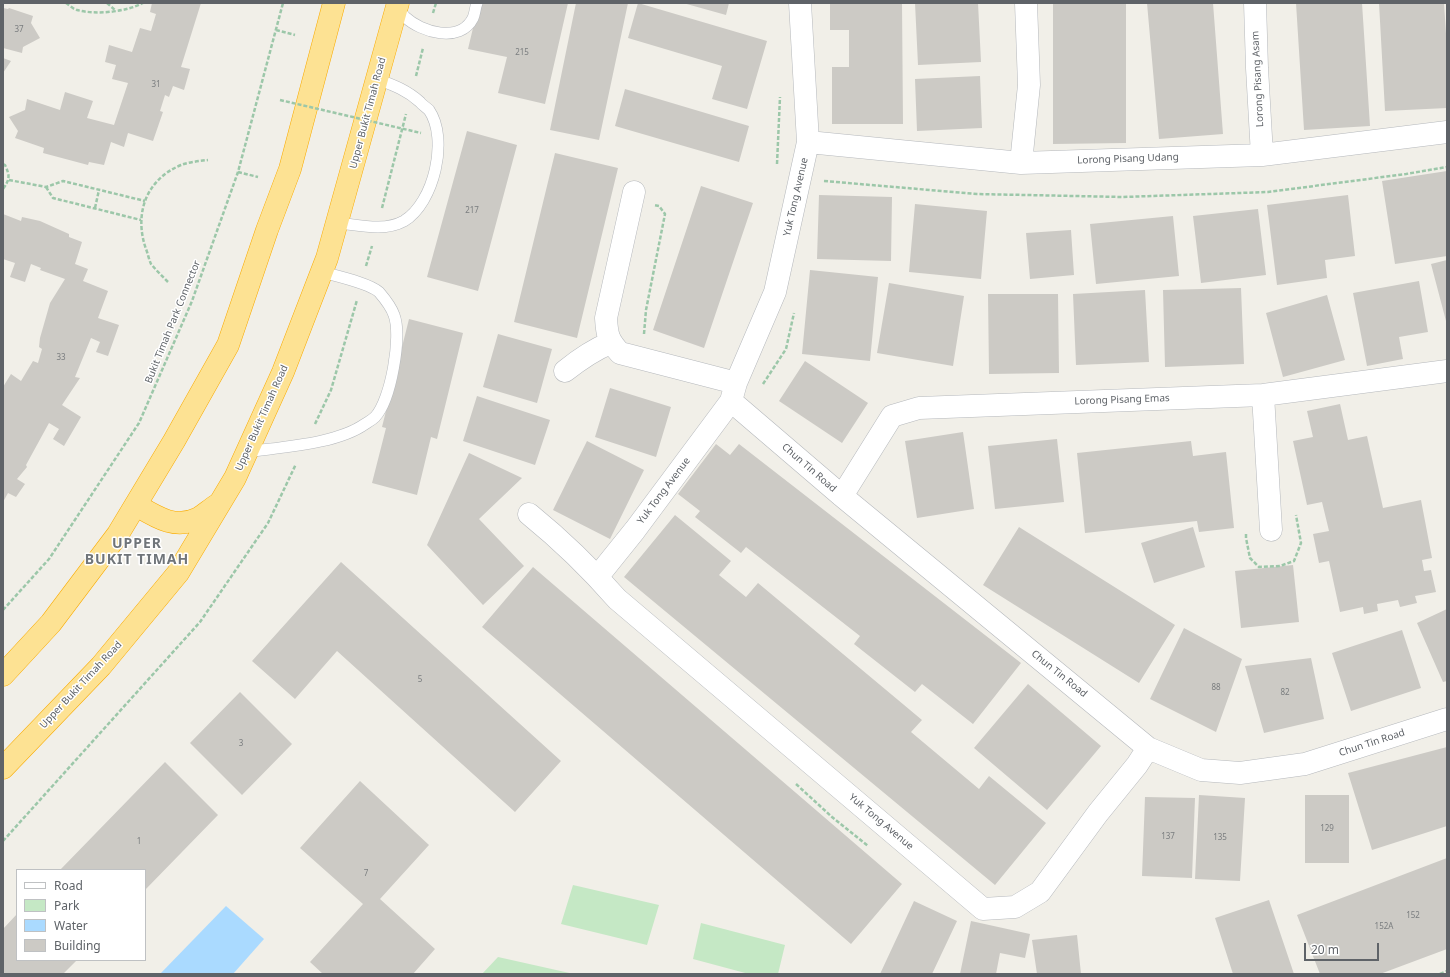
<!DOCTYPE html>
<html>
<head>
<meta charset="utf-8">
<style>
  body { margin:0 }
  #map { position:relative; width:1450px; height:977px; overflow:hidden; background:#f1efe8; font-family:"Noto Sans",sans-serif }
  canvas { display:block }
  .frame { position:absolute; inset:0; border:4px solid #5f6368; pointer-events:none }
  .legend { position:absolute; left:16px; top:869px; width:130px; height:92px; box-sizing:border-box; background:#fff; border:1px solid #bfc1c3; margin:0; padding:5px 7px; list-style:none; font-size:12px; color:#5f6368 }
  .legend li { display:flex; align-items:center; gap:8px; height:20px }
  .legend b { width:20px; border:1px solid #bfc1c3 }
  .scale { position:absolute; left:1304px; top:943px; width:75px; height:18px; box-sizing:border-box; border:2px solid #5f6368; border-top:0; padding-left:5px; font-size:12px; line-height:14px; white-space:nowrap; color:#5f6368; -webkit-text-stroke:3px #fff; paint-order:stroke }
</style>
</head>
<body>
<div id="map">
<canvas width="1450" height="977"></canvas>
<div class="frame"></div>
<ul class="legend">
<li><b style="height:5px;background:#fff"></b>Road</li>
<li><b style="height:11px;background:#c5e8c5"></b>Park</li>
<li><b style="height:11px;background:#aadaff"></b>Water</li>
<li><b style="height:11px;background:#cccac5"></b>Building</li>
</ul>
<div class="scale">20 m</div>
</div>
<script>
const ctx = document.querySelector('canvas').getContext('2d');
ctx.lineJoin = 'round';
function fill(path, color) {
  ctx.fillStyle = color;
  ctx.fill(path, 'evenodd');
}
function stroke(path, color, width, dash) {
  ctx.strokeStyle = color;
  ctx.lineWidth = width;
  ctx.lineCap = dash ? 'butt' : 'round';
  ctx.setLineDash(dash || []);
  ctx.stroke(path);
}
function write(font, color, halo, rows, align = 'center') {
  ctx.font = font + ' "Noto Sans",sans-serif';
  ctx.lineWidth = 3;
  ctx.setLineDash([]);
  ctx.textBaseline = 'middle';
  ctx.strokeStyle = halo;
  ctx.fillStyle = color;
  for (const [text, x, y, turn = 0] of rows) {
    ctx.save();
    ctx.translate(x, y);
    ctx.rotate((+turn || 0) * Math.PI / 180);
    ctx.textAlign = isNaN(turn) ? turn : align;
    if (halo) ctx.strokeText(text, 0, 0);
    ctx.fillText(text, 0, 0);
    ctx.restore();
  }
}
const green = new Path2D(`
  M573 885 659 905 647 945 561 924Z
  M701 923 785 945 778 974H749L693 959Z
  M498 957 574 974H482Z`);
const water = new Path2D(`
  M226 906 264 939 233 974H160Z`);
const building = new Path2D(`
  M152 3H201L181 67 190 69 184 90 173 86 169 97 165 95 160 111 163 112 153 141 128 133 124 147 111 142 104 165 89 162 88 165 43 153 44 148 15 138 18 131 9 117 25 110 27 99 60 110 65 92 93 101 87 118 114 125 128 83 112 79 116 65 105 62 109 45 132 52 140 28 151 31 156 14 150 12Z
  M479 3H568L545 104 498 93 507 57 468 49Z
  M576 3H628L599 140 550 130Z
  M638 3 767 41 747 109 712 99 722 66 628 38Z
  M683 3H729L726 15Z
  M830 3H902L903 124H832V67H849V30H830Z
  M915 3H978L981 62 918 65Z
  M1053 3H1126V143L1053 144Z
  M1147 3H1213L1223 134 1159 139Z
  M1296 3H1362L1370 126 1304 130Z
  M1379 3H1444L1447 49V108L1385 111Z
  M3 8 8 9 9 8 33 16 31 23 40 38 23 47 22 53 3 48Z
  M3 58 11 61 3 73Z
  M980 76 982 128 917 131 915 79Z
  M625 89 749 126 739 162 615 126Z
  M467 131 517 145 478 291 427 277Z
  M555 153 618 168 577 338 514 322Z
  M1447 171V256L1395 264 1382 181Z
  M701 186 753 203 704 348 653 330Z
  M819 195 892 197 891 261 817 259Z
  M1348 195 1355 256 1325 260 1327 278 1277 285 1267 205Z
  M915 204 987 211 981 279 909 272Z
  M1258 209 1266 275 1201 283 1193 216Z
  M3 214 21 221 22 217 40 221 69 234V237L82 242 75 264 88 269 83 281 108 291 98 318 119 325 108 356 96 352 100 342 91 338 75 377 80 378 62 405 81 417 64 446 53 439 59 429 49 423 26 465 27 467 17 479 25 484 16 497 8 493 3 502V387L11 374 21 381 33 361 38 363 42 349 39 347 40 338 50 303 65 279 40 270 41 268 31 264 25 282 10 277 15 263 3 259Z
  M1173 216 1179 276 1096 284 1090 224Z
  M1071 230 1074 275 1030 279 1026 233Z
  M1447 260V321H1446L1431 264Z
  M810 270 878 277 870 361 802 354Z
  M1419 281 1428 332 1399 337 1403 359 1367 366 1353 293Z
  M889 283 964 296 953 366 877 353Z
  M1241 288 1244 364 1165 367 1163 290Z
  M1145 290 1149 362 1076 365 1073 294Z
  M988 294H1058L1059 373 989 374Z
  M1327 295 1345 360 1283 377 1266 313Z
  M409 319 463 333 437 439 431 437 417 495 372 483 386 428 382 427Z
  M498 334 552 349 537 403 483 387Z
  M805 361 868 403 842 443 779 401Z
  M610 388 671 407 656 457 595 437Z
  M477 396 550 420 535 465 463 441Z
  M1340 404 1348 440 1367 436 1383 508 1421 500 1432 558 1422 560 1424 571 1431 570 1436 592 1415 596 1417 603 1400 607 1398 600 1377 604 1378 611 1364 614 1363 607 1340 612 1329 561 1319 563 1313 534 1329 531 1322 502 1307 505 1293 441 1313 437 1307 411Z
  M963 432 974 509 917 518 905 441Z
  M1057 439 1064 502 995 509 988 446Z
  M587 441 644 470 610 539 553 510Z
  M1191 441 1193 456 1226 452 1234 528 1199 532 1197 521 1085 533 1077 453Z
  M716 444 730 455 739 444 1021 663 973 724 922 684 915 692 854 644 860 636 746 547 741 553 695 517 700 511 678 494Z
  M469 453 522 478 479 519 524 566 483 605 427 545Z
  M675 515 731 561 719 575 746 597 758 583 922 720 911 732 979 789 989 776 1046 823 995 885 624 577Z
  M1019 527 1175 625 1139 683 983 585Z
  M1193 527 1205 567 1154 583 1141 543Z
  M341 562 561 761 515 812 337 651 295 699 252 661Z
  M1293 565 1299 622 1241 628 1235 571Z
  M533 567 902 884 851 944 482 627Z
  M1447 609V681L1443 682 1417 623Z
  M1184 628 1242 659 1216 732 1150 699Z
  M1402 630 1421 688 1351 711 1332 653Z
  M1311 658 1324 719 1264 733 1245 666Z
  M1028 684 1101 746 1047 810 974 748Z
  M240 692 292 744 242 795 190 743Z
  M1447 747V826L1372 850 1348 773Z
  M165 762 218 815 145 890V870H60Z
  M360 781 429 845 380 899 435 949 413 974H323L310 962 363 904 300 848Z
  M1199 795 1245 798 1240 881 1195 879Z
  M1305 795H1349V863H1305Z
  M1145 797 1195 798 1192 878 1142 876Z
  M1447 858V949L1380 974H1320L1297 915Z
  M1269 900 1294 974H1233L1215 918Z
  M914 901 957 921 932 974H880Z
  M17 914V960H77L63 974H3V929Z
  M971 921 1030 934 1025 958 1000 953 996 974H960Z
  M1077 935 1081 974H1037L1032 940Z`);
const path = new Path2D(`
  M66 3C69 5 73 9 77 10 96 15 126 12 143 3
  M107 3 115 10
  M433 13 436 3
  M276 30 295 35
  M416 76 423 48
  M3 164 5 165C10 176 10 179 3 189
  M777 164 780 97
  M238 172 258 177
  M9 180 46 187 63 181 145 201
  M824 181 977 194 1123 197 1268 192 1406 174 1447 167
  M46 187 53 198 141 220
  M95 208 99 190
  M382 208 406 114
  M366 266 372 246
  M168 282C162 276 156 270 151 264 149 260 148 254 146 249 134 215 145 180 181 165 189 162 199 161 208 160
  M644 334 646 310 665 214 659 206 654 205
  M763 384 786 349 794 313
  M315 424 331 390 357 300
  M1246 534V538L1250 558 1259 567 1280 566 1294 561 1301 543 1296 515
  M3 610 49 559 139 423 192 301 238 172 283 3
  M796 784 832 817 868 846
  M3 841 200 622 268 523 296 464
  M1440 974 1447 971`);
const lane = new Path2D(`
  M397 7C400 11 402 14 405 17 421 32 460 44 473 18 475 14 475 8 477 3
  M338 223C359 225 384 232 404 221 434 203 449 139 429 110 426 107 422 105 420 102 407 90 393 85 377 79
  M247 452C281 447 337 444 365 424 368 422 372 420 375 417 391 400 402 336 394 315 391 306 385 299 379 292 369 283 336 276 322 272`);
const street = new Path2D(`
  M1255 3 1257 68 1262 155
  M808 142 1021 163 1262 155 1447 132
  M1021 163 1029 85 1026 3
  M634 192 606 318C607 335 608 340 620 353L736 383
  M565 371C580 359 593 350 610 343
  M1263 395 1271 530
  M731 401 842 496 1148 748 1201 770 1240 773 1305 764 1447 719
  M842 496 892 416 919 408 1263 395 1447 371
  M529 514C561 540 590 568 617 599L983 909 1015 907 1040 892 1098 813 1137 765 1148 748
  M598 576 635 530 731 401 736 383 775 292 808 142 800 3`);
const highway = new Path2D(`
  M136 505C156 517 175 530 199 518 205 514 211 509 217 505
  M3 675 51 623 118 534 174 441 228 345 267 230 290 169 334 3
  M3 768 101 666 178 573 235 478 283 372 327 258 398 3`);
const pathBridge = new Path2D(`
  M280 100 421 133`);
const numberNames = [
  ["37",19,30],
  ["215",522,53],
  ["31",156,85],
  ["217",472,211],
  ["33",61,358],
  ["5",420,680],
  ["88",1216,688],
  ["82",1285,693],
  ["3",241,744],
  ["129",1327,829],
  ["137",1168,837],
  ["135",1220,838],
  ["1",139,842],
  ["7",366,874],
  ["152",1413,916],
  ["152A",1384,927]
];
const streetNames = [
  ["Lorong Pisang Asam",1258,79,-93],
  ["Upper Bukit Timah Road",368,113,-75],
  ["Lorong Pisang Udang",1128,159,-2],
  ["Yuk Tong Avenue",796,197,-77],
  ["Bukit Timah Park Connector",173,322,-68],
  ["Lorong Pisang Emas",1122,400,-2],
  ["Upper Bukit Timah Road",262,418,-66],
  ["Chun Tin Road",809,468,41],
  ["Yuk Tong Avenue",664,491,-53],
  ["Chun Tin Road",1059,674,39],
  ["Upper Bukit Timah Road",81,685,-47],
  ["Chun Tin Road",1372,743,-18],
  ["Yuk Tong Avenue",881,822,40]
];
const districtNames = [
  ["UPPER",137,544],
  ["BUKIT TIMAH",137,560]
];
fill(green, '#c5e8c5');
fill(water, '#aadaff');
fill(building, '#cccac5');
stroke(lane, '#b5b8bc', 12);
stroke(street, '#b5b8bc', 23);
stroke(highway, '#f9ab00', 23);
stroke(path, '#9cc7a9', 2.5, [4, 2]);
stroke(lane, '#fff', 11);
stroke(street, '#fff', 22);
stroke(highway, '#fde293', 22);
stroke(pathBridge, '#9cc7a9', 2.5, [4, 2]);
write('8px', '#7a7d7f', null, numberNames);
write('10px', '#5f6368', '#fff', streetNames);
ctx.letterSpacing = '1px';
write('bold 14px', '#70757a', '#fff', districtNames);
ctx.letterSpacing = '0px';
</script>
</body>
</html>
